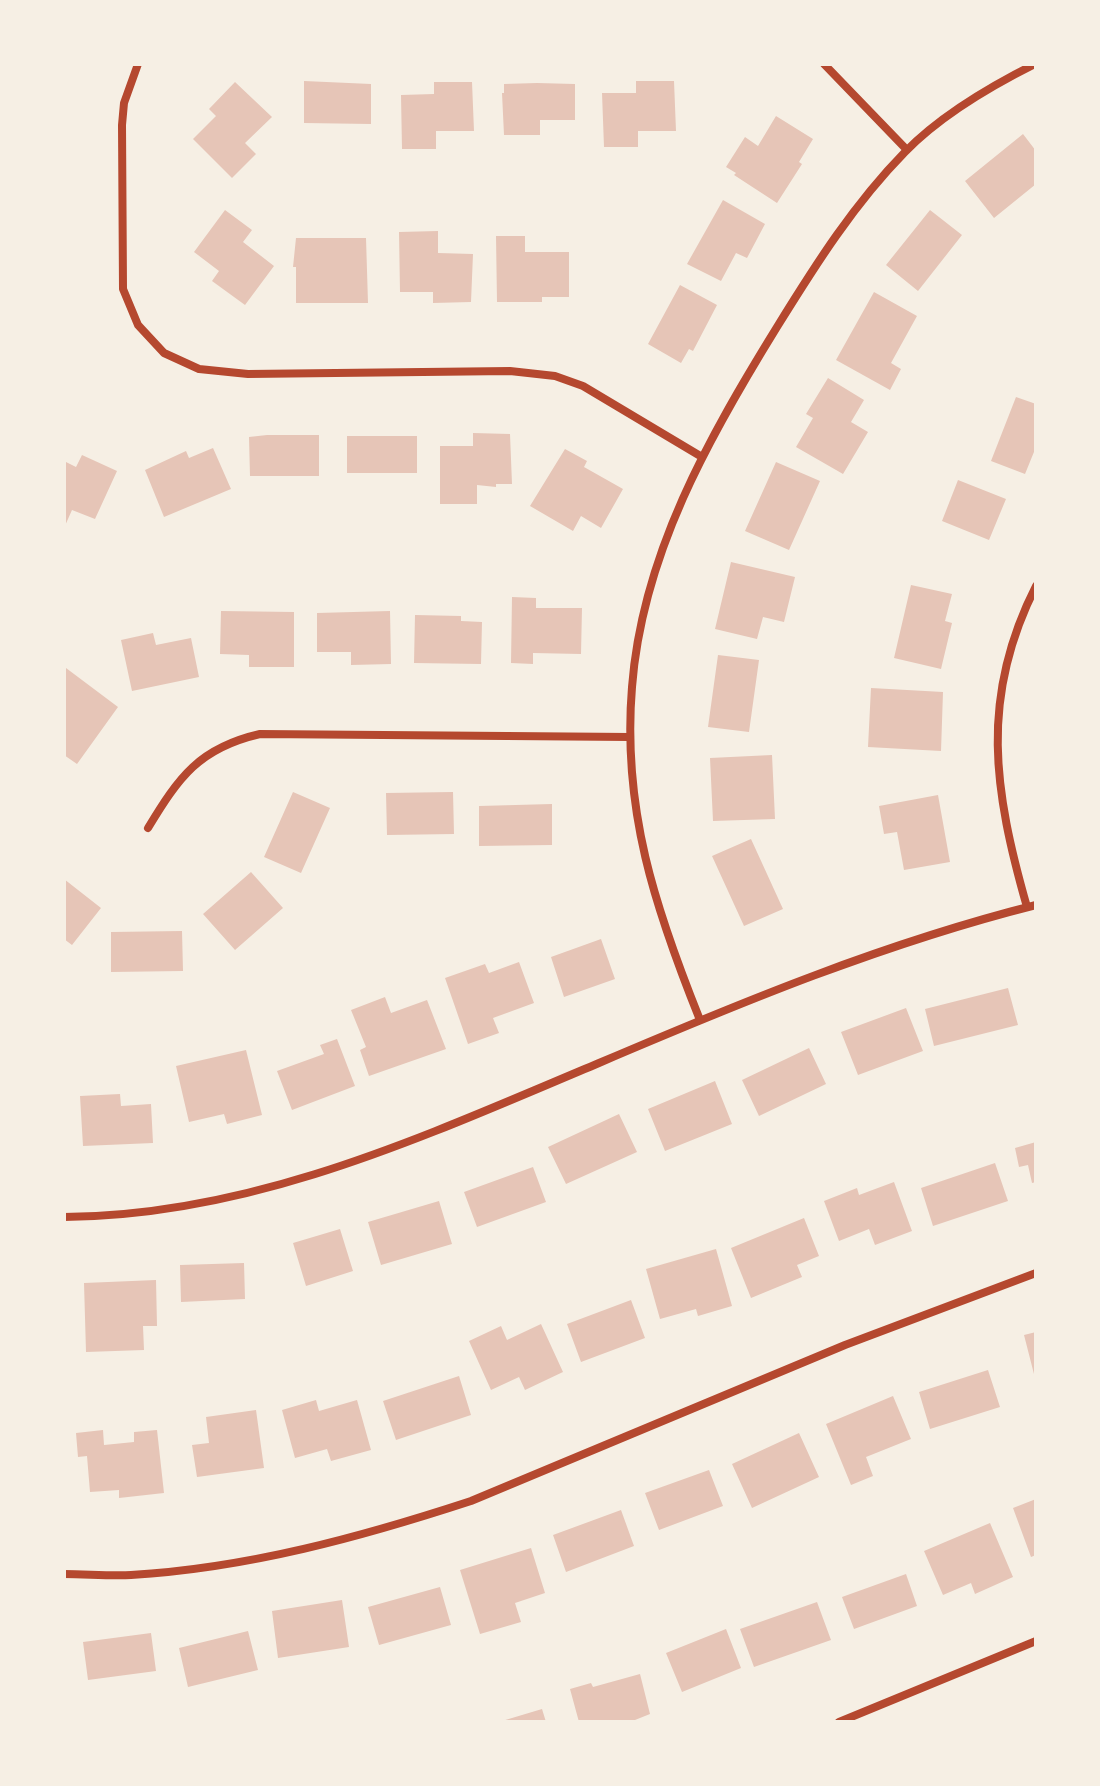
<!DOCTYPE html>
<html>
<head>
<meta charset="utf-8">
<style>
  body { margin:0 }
  #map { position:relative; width:1100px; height:1786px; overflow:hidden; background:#f6efe4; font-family:"PT Sans",sans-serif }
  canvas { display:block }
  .frame { position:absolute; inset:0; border:66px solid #f6efe4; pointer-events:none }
</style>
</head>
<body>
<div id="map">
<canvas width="1100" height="1786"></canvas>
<div class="frame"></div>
</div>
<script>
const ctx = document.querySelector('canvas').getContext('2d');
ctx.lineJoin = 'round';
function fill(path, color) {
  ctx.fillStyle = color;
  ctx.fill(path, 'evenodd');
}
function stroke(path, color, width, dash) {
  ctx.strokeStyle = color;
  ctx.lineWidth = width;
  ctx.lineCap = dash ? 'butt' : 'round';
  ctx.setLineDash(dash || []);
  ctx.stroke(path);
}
const building = new Path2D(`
  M304 81 371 84V124L304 123Z
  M636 81H674L676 131H638V147H604L602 93H636Z
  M235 82 272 117 245 143 256 154 232 178 193 139 216 116 209 109Z
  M434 82H472L474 131H436V149H402L401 95 434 94Z
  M537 83 575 84V120H540V135H504L502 93H504V84Z
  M776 116 813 139 799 162 802 164 777 203 734 175 736 173 726 167 745 137 758 146Z
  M1023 134 1036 151V184L994 218 965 181Z
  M723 200 765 224 747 258 736 253 721 281 687 264Z
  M225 210 252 230 243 242 274 266 245 305 212 281 219 271 194 252Z
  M930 210 962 235 918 291 886 265Z
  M438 231V253L473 254 471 302 433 303V292H400L399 232Z
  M496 236H525V252H569V297H542V302H497Z
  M296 238H366L368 303H296V267H293Z
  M680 285 717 305 693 351 689 349 681 363 648 344Z
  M874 292 917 316 891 363 901 369 890 390 836 360Z
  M828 378 864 400 851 422 868 432 843 474 796 447 813 418 806 414Z
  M1016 397 1036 404V447L1025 474 991 461Z
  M473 433 510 434 512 484H496V487L477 485V504H440V446H473Z
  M267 435H319V476H250L249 437Z
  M347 436H417V473H347Z
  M213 448 231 489 164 517 145 470 186 451 189 458Z
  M565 449 587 461 584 467 623 489 601 528 581 516 573 531 530 506Z
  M82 455 117 471 95 519 72 510 64 528V461L76 467Z
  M776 462 820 481 789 550 745 531Z
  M958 480 1006 499 989 540 942 521Z
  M731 562 795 577 784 622 763 617 757 639 715 629Z
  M911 585 952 594 945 621 952 623 941 669 894 658Z
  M512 597 536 598V608H582L581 654 533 653V664L511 663Z
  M221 611 294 612V667H249V655L220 654Z
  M390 611 391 664 351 665V652H317V613Z
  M415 615 461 616V621L482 622 481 664 414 663Z
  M153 633 156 645 191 638 199 677 132 691 121 640Z
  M718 655 759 660 749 732 708 727Z
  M66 668 118 707 77 764 64 755Z
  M871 688 943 692 941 751 868 747Z
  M772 755 775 819 713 821 710 758Z
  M293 792 330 808 301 873 264 857Z
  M453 792 454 834 387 835 386 793Z
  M938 795 950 862 904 870 897 832 884 834 879 806Z
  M552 804V845L479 846V806Z
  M751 839 783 909 744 926 712 856Z
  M251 872 283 908 235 950 203 914Z
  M64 879 101 908 72 945 64 939Z
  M182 931 183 971 111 972V932Z
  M601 939 615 979 564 997 551 957Z
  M519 962 534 1003 493 1018 499 1033 468 1044 445 978 485 964 489 973Z
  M1008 988 1018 1025 934 1046 925 1009Z
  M385 997 391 1013 427 1000 446 1049 369 1076 360 1050 366 1047 351 1010Z
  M906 1008 923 1051 858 1075 841 1032Z
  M337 1039 355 1086 292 1110 277 1071 324 1054 320 1045Z
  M809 1048 826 1084 759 1116 742 1080Z
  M246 1050 262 1115 227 1124 224 1114 189 1122 176 1066Z
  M715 1081 732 1124 665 1151 648 1109Z
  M120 1094 121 1106 151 1104 153 1143 83 1146 80 1096Z
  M619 1114 637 1152 566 1184 548 1147Z
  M1036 1142V1182L1032 1183 1028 1165 1019 1167 1015 1148Z
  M995 1163 1008 1201 933 1226 921 1188Z
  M533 1167 546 1202 477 1227 464 1192Z
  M894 1182 912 1231 875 1245 869 1229 839 1241 824 1201 857 1188 859 1195Z
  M439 1201 452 1244 381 1265 368 1222Z
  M804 1218 819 1256 797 1265 802 1277 751 1298 731 1248Z
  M340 1229 353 1271 306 1286 293 1243Z
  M716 1249 732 1306 698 1316 696 1309 660 1319 646 1269Z
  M244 1263 245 1299 181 1302 180 1265Z
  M156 1280 157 1326H143L144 1350 86 1352 84 1283Z
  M631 1300 645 1338 581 1362 567 1324Z
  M541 1324 563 1372 525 1390 519 1377 491 1390 469 1341 501 1326 507 1340Z
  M1036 1332V1378H1035L1024 1335Z
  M988 1370 1000 1407 930 1429 919 1392Z
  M459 1376 471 1415 396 1440 383 1401Z
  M893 1396 911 1439 866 1457 873 1476 851 1485 826 1424Z
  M316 1400 319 1411 357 1400 371 1450 331 1461 327 1449 295 1458 282 1410Z
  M256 1410 264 1468 197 1477 192 1445 209 1443 206 1417Z
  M103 1430 104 1445 134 1442V1432L157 1430 164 1493 119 1498V1490L90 1492 87 1456 78 1457 76 1433Z
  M799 1433 819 1477 752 1508 732 1464Z
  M709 1470 723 1506 659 1530 645 1493Z
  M1036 1499V1555L1031 1557 1013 1508Z
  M621 1510 634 1546 566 1572 553 1535Z
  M990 1523 1013 1577 975 1594 971 1583 943 1595 924 1551Z
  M531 1548 545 1593 515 1603 521 1622 480 1634 460 1570Z
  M906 1574 917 1606 854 1629 842 1597Z
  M440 1587 451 1625 379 1645 368 1607Z
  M342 1600 349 1647 278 1658 272 1611Z
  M817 1602 831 1640 754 1667 740 1629Z
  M726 1629 741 1668 682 1692 666 1653Z
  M248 1631 258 1670 188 1687 179 1648Z
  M151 1633 156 1671 88 1680 83 1642Z
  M640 1674 650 1714 630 1722H579L570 1689 591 1683 593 1687Z
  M542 1709 546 1722H502V1721Z`);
const minor = new Path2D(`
  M138 64 124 103 122 125 123 289 138 325 164 353 199 369 248 374 510 371 555 376 583 386 702 457
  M824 64 907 150
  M148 828C179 777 199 748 260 734L630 737
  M1027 907C994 791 979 698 1036 586
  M700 1020C655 908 622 809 632 687 642 555 709 437 777 327 816 264 854 204 905 152 941 115 989 87 1035 64
  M64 1217C254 1216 427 1135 599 1063 742 1002 885 943 1036 905
  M64 1574C86 1574 109 1576 131 1575 248 1568 361 1537 471 1501L845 1345 1036 1273
  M839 1722 1036 1641`);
fill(building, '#e6c5b7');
stroke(minor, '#b5482f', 8);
</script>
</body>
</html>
